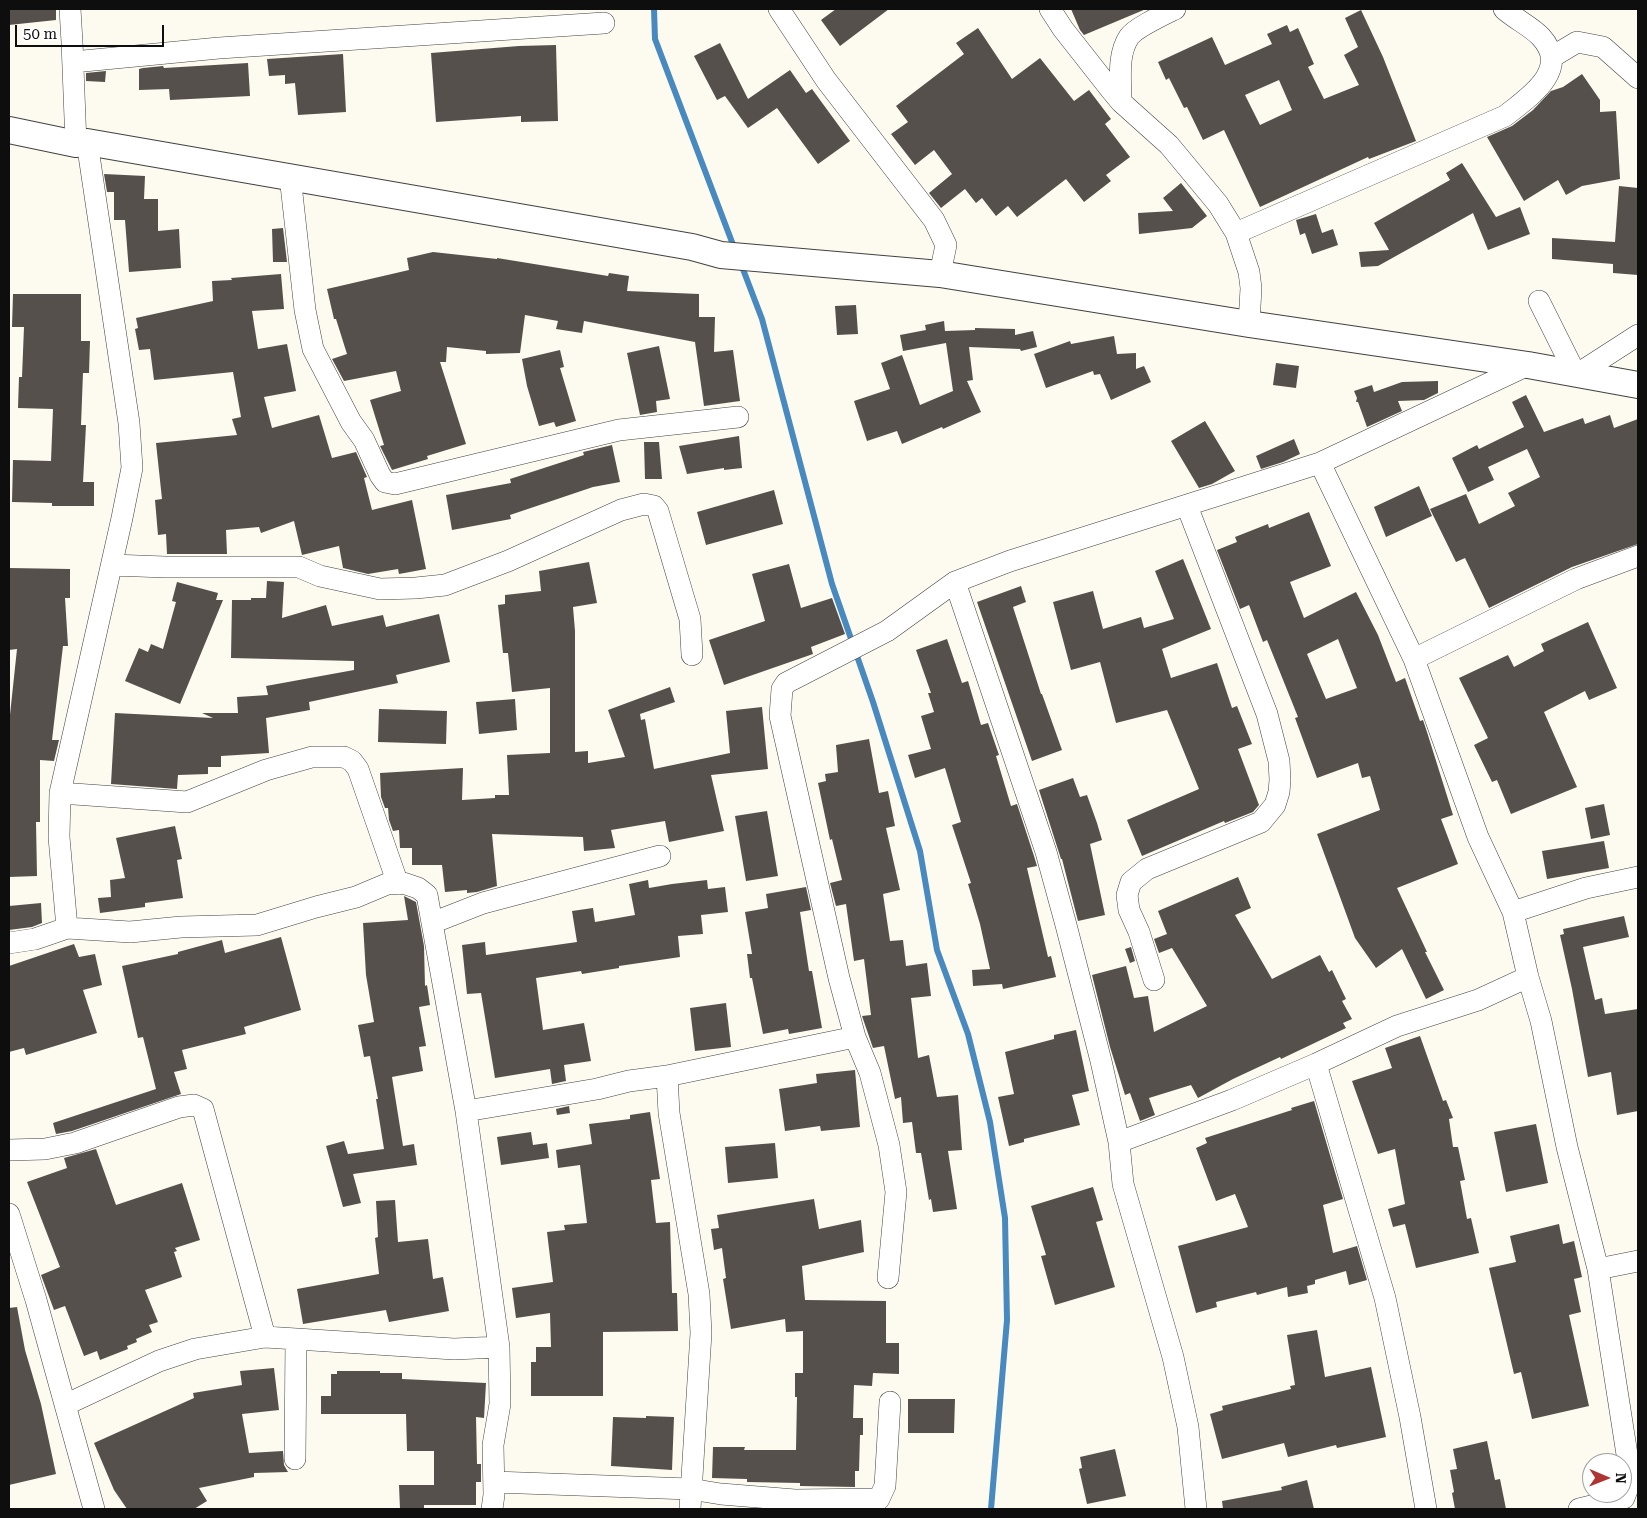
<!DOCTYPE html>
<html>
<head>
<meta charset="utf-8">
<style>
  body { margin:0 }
  #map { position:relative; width:1647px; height:1518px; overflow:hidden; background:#fdfbf0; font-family:"Roboto Serif",serif }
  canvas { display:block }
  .frame { position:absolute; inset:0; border:10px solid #0e0e0e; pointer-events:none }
  .north { position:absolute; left:1582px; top:1453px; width:50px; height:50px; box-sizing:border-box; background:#fff; border:1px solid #9f9f9f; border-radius:50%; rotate:91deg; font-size:14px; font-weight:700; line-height:20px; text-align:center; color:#0e0e0e }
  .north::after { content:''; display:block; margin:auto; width:18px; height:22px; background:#af3534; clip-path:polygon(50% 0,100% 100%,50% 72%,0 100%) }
  .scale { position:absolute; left:15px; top:25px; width:149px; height:22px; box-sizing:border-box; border:2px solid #0e0e0e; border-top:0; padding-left:6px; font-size:15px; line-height:18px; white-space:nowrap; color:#0e0e0e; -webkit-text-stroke:4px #fff; paint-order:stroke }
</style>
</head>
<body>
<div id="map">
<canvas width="1647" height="1518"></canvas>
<div class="frame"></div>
<div class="north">N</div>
<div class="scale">50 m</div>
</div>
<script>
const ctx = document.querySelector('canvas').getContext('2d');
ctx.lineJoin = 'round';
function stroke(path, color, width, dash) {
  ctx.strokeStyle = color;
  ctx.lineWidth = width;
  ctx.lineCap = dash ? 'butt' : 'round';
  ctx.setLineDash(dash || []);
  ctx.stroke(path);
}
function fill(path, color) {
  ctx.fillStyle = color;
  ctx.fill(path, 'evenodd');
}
const stream = new Path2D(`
  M654 9 655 39 735 250
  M741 264 762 319 832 584 873 702 920 851 937 950 968 1034 990 1122 1005 1218 1007 1320 991 1509`);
const building = new Path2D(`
  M9 9H56V20L9 25Z
  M836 9H889L840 46 821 20Z
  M1071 9H1146L1084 35 1080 30Z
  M1361 10 1383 57 1416 141 1369 159 1368 157 1260 207 1224 130 1203 140 1187 107 1184 108 1169 78 1166 80 1158 62 1212 37 1225 65 1272 44 1267 34 1287 25 1290 32 1298 28 1314 64 1308 67 1324 99 1359 85 1344 55 1358 47 1345 18ZM1279 80 1292 110 1260 125 1245 95Z
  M978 28 1012 79 1040 58 1074 101 1089 90 1111 119 1105 124 1130 157 1106 175 1111 181 1084 202 1066 179 1017 217 1008 206 996 216 982 198 976 203 965 189 941 208 929 193 952 174 934 150 915 165 891 134 908 122 896 106 964 54 956 43Z
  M720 43 748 99 790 70 806 93 812 89 850 141 818 164 777 108 748 128 725 96 717 100 694 56Z
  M556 45 558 121 521 122V116L436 122 431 53 519 46Z
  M343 54 346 112 298 115 295 83 285 84V75L269 76 267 59Z
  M248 63 250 96 170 100 169 89 139 90V69L143 68 163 66 164 68Z
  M106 71 105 82 86 81V73Z
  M1582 74 1600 100V112L1616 111 1620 179 1582 186 1566 195 1558 180 1524 201 1487 137 1512 126 1533 110 1551 91 1563 87Z
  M1462 163 1496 217 1520 207 1530 234 1488 250 1473 213 1378 266 1361 267 1359 252 1389 250 1374 223 1450 180 1446 173Z
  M104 174 145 176 144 199H158V231L179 229 181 268 129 272 125 220H114V192H107Z
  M1181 183 1207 216 1192 228 1139 234 1138 213 1173 211 1163 198Z
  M1619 186 1638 188V275L1613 273V264L1552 259V238L1615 242Z
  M1316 214 1322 233 1333 229 1338 245 1312 254 1305 233 1300 235 1296 220Z
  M283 228 287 262H273L272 229Z
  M433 252 497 259V258L608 276 609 273 629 276 627 291 699 294V317H715L714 352 733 350 740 401 704 406 695 342 584 321 582 333 556 329 558 321 525 315 520 353 486 354V351L447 347 446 362H440L466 444 427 456 428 459 392 470 380 446 384 445 370 400 401 391 396 371 344 381 332 359 347 354 336 319H334L327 289 409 270 407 258Z
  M281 274 284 309 252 311 258 349 287 344 296 391 264 397 272 428 319 415 332 458 356 452 367 477 364 478 372 510 412 500 426 569 399 574 398 569 368 574 343 568 339 546 302 555 294 521 261 533 259 527 226 530 227 554H167L166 534 158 535 155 500 162 499 156 443 237 435 232 419 241 417 233 372 154 380 150 349 139 350 135 329 138 328 136 318 213 301 212 281 232 280 231 278Z
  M13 294H81V341H90L89 373H83L81 425H86L83 482H94V506H52V503L12 502 13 460 51 461 53 409 18 408 19 377H22L24 327H12Z
  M856 305 858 334 837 335 835 306Z
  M944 321 945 331 975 330V328L1015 329V335L1033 331 1037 347 1021 351 1020 349 969 347 973 380 967 381 981 412 943 429 942 427 902 444 897 431 867 441 854 401 890 389 881 363 902 355 920 405 953 391 946 343 903 351 900 335 926 330 925 325Z
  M1114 336 1117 354 1136 353V369L1144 366 1151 382 1111 400 1100 374 1094 375 1093 371 1046 388 1034 354 1070 341 1071 344Z
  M659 346 670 399 656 401 657 412 640 415 627 353Z
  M560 350 564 367 560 368 576 421 556 427 554 422 539 426 527 386 522 359Z
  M1276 363 1299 366 1296 388 1273 385Z
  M1438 381V393L1424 400 1398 401 1402 411 1367 427 1358 402H1356L1357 398 1354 391 1372 385 1374 392 1402 382Z
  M1526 395 1544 432 1583 418 1585 424 1610 415 1614 428 1638 419V544L1572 567 1489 608 1465 558 1456 562 1430 509 1466 494 1479 524 1515 506 1508 493 1540 477 1527 449 1488 467 1494 480 1468 492 1452 458 1477 445 1479 449 1524 427 1512 402Z
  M1205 421 1235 471 1212 484 1199 488 1171 441Z
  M739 436 742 468 724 470V468L687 474 679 446Z
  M1294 439 1300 454 1283 462 1261 469 1256 456Z
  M644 442H659L662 479H645Z
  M612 445 620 482 593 487 510 515 511 519 452 530 446 495 511 483 510 479 584 455 583 452Z
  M1419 486 1432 516 1386 537 1374 507Z
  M774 490 783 524 706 545 697 512Z
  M1309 512 1331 566 1290 582 1304 618 1356 592 1378 635 1396 682 1405 678 1420 721 1423 720 1427 732 1453 815 1441 819 1458 864 1397 888 1427 952H1425L1444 990 1426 999 1402 949 1376 968 1355 938 1317 834 1380 810 1370 776 1362 778 1358 763 1317 778 1295 718 1298 717 1267 640 1263 642 1249 605 1240 609 1217 550 1237 542 1235 537 1268 524 1269 528ZM1338 639 1357 688 1326 699 1307 654Z
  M1183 559 1211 629 1162 649 1171 678 1217 663 1232 708 1237 706 1252 744 1238 749 1259 805 1253 812 1225 823 1224 821 1142 856 1127 820 1199 789 1167 710 1116 723 1100 662 1071 670 1053 602 1093 591 1103 629 1141 617 1144 628 1174 619 1155 571Z
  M589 562 597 603 573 607 575 631V752L588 751V763L625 757 608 710 670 687 675 702 640 714 641 720 645 719 654 769 730 753 726 711 762 707 768 769 711 775 724 831 669 842 665 821 611 830 615 848 584 851 583 837 492 834 497 886 477 892 467 893V890L445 892 442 865H412V848H400L399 830 393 831 389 820 388 808H385L381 797 380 773 463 768 462 800 495 798V795H509L507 755 550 753V688L512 692 508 653H503L498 605 505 604V595L541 591 539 571Z
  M789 564 801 608 832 598 845 634 811 647 813 654 724 685 709 640 765 621 752 574Z
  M9 568 70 569V598H65L68 646H63L52 740H59L54 761 40 760V822H36L37 876 9 877V724L17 649 9 650Z
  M267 581 284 582 282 618 326 605 332 626 383 615 386 627 439 614 450 662 396 675 398 683 309 702 310 710 266 718 269 753 221 756V767H208V774L178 775 177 789 111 784 115 713 213 718 202 713H238L237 697 268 695 266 686 354 670V661L231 658 232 600H251V598H266Z
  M177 582 218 593 216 600H223L180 704 125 681 139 648 148 652 151 644 163 649 176 602 172 601Z
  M1021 586 1026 602 1013 607 1041 694H1042L1062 750 1032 761 977 602Z
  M1588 622 1617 688 1589 700 1585 691 1544 712 1577 787 1511 814 1497 780 1492 782 1474 745 1488 738 1459 678 1508 655 1514 667 1544 651 1541 644Z
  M947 639 962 683 968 681 981 725 988 723 999 755 996 756 1011 806 1017 804 1034 856 1037 866 1027 868 1048 957 1051 956 1056 977 1003 989 1002 984 973 986 972 970 990 969 980 924 968 884 971 883 952 825 961 822 945 768 915 778 908 755 931 749 921 716 934 712 928 693H931L916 650Z
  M515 699 517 730 479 734 476 702Z
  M379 709 447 711 446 744 378 742Z
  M869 739 879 793 888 791 895 826 886 828 900 890 883 894 890 941 903 940 906 966 927 963 931 996 911 998 918 1058 929 1055 937 1097 958 1095 962 1150 948 1151 957 1209 933 1212 931 1199 929 1200 921 1153H916L912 1122 903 1123 901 1097 895 1099 884 1046 873 1048 862 1016 871 1015 864 959 854 961 846 904 836 906 830 883 842 880 832 839 830 840 818 783 826 781 825 774 838 772 836 745Z
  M1073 778 1080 797 1087 795 1097 823 1102 840 1090 844 1105 915 1078 921 1062 859H1061L1039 790Z
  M1604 804 1610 835 1591 839 1585 808Z
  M767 811 778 876 746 881 735 816Z
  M175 826 182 859 177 860 183 898 145 903V907L100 913 98 898 111 897 110 880 125 878 116 838Z
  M1604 841 1609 868 1547 879 1542 851Z
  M1238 877 1251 908 1235 915 1272 979 1320 955 1329 972 1332 970 1346 999 1342 1001 1352 1019 1343 1023 1346 1028 1281 1059 1280 1057 1233 1079 1198 1098 1191 1085 1149 1098 1155 1115 1140 1121 1130 1093 1125 1095 1110 1047 1092 975 1126 966 1134 998 1148 996 1154 1032 1207 1006 1172 948 1159 953 1154 939 1167 934 1158 911Z
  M648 880 649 888 672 884 707 880 708 889 725 887 728 912 701 915 703 934 678 936 680 957 619 966V968L582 974 581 971 536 978 543 1030 584 1023 591 1061 564 1065 566 1081 552 1084 550 1069 495 1078 481 993 467 994 462 945 485 942 486 955 577 942 572 911 593 908 595 922 635 915 629 884Z
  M806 887 811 910 800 912 809 971H812L822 1028 789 1034 788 1029 763 1034 752 978H750L747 954H752L745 912 768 908 766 894Z
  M404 896 416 902 424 946 425 986 427 985 430 1005 419 1007 426 1046 419 1047 423 1071 392 1077 403 1146 414 1144 417 1165 353 1174 361 1203 343 1207 326 1146 344 1141 348 1154 384 1149 376 1099H378L370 1056 364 1057 358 1025 374 1022 366 975 363 923 408 920Z
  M41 903 42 923 32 927 9 930V906Z
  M1624 916 1629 937 1583 947 1595 1000 1602 998 1605 1014 1638 1009V1111L1617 1115 1611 1072 1588 1077 1572 989 1560 935 1564 934 1563 929Z
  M281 937 301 1010 244 1027 246 1034 182 1050 187 1069 174 1072 181 1094 72 1131 56 1134 53 1123 156 1089 143 1037 138 1038 122 966 178 954V952L222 940 225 953Z
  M74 944 79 957 95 954 102 985 83 990 97 1033 26 1055 24 1048 9 1052V966Z
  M1131 947 1135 961 1130 963 1125 949Z
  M726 1003 731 1047 695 1051 690 1008Z
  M1076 1030 1089 1091 1072 1095 1080 1125 1024 1139V1142L1009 1146 998 1097 1014 1094 1005 1052 1054 1039V1035Z
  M1420 1036 1443 1101 1446 1100 1453 1118 1449 1119 1453 1147H1458L1465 1180 1460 1181 1467 1219 1471 1218 1479 1253 1416 1268 1405 1224 1393 1227 1388 1209 1405 1204 1395 1149 1378 1154 1352 1081 1392 1068 1385 1048Z
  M855 1070 860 1127 821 1131 820 1126 785 1131 779 1089 817 1083 816 1074Z
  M1314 1101 1343 1199 1323 1205 1333 1253 1357 1246 1367 1280 1349 1285 1346 1271 1315 1280V1284L1307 1286 1308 1293 1288 1297 1287 1287 1257 1295 1256 1292 1216 1302 1217 1307 1196 1313 1178 1246 1248 1227 1235 1194 1216 1201 1196 1148 1207 1143 1205 1138 1292 1110 1291 1108Z
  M569 1106 570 1113 557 1115 556 1109Z
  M650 1112 660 1179 651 1180 656 1223 670 1222 672 1293H677L678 1331 603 1332V1396H531V1362H536V1347H551L550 1313 516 1318 512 1288 553 1282 547 1232 565 1230 564 1225 587 1223 580 1165 558 1168 556 1150 592 1144 589 1124 630 1119V1115Z
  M1536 1124 1548 1183 1506 1192 1494 1132Z
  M531 1132 533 1145 547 1143 549 1158 501 1165 497 1137Z
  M775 1143 778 1178 728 1183 725 1147Z
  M96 1149 116 1205 182 1183 200 1240 175 1248 177 1251 174 1252 182 1277 145 1290 158 1322 149 1325 152 1332 136 1339 137 1342 127 1346 128 1349 100 1360 97 1351 84 1356 65 1306 54 1310 41 1275 60 1267 27 1182 67 1168 64 1158Z
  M1093 1187 1103 1220 1096 1222 1115 1287 1055 1305 1041 1256 1046 1255 1031 1206Z
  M814 1199 819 1229 861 1220 864 1252 802 1266 805 1300 886 1301V1343H899V1374L873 1373 872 1386 854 1385 853 1418H863V1435H860L859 1471H855V1487L800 1486V1483L747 1482V1479L712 1478 713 1447H745L744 1450H796L797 1397H795V1373H803V1331L786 1332 785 1319 731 1329 723 1279 726 1278 722 1248 714 1250 711 1229 719 1228 717 1215Z
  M395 1200 398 1242 428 1239 433 1279 443 1277 449 1311 389 1322 386 1310 303 1324 297 1289 379 1274 375 1238 378 1237 376 1201Z
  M1559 1224 1563 1244 1574 1241 1582 1277 1574 1279 1581 1312 1569 1315 1589 1406 1532 1419 1521 1372 1514 1374 1489 1268 1516 1262 1510 1236Z
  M17 1307 25 1350 41 1404 56 1474 9 1485V1308Z
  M1317 1330 1325 1377 1371 1367 1386 1437 1337 1448 1336 1445 1288 1457 1284 1443 1222 1459 1210 1414 1223 1410 1222 1406 1291 1389 1290 1386 1295 1385 1287 1335Z
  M274 1368 279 1410 242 1414 249 1453 283 1451 284 1465 288 1472 254 1473V1477L199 1488 207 1501 194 1509H127L114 1490 94 1443 194 1398 193 1393 242 1385 240 1371Z
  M337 1371H380V1373H402V1379L486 1383 484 1418 476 1417 477 1464H481V1482H476V1505H424V1509H400L399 1485H434V1451H407L406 1414H321V1396H331V1374H337Z
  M908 1399H955L954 1433H908Z
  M646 1416 674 1417 672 1470 611 1466 613 1417 646 1418Z
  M1487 1441 1495 1480 1500 1479 1506 1509H1455L1452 1493 1454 1492 1450 1470 1457 1469 1453 1449Z
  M1115 1449 1126 1496 1087 1504 1079 1469 1082 1468 1080 1457Z
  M1307 1480 1314 1509H1223L1222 1501 1282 1490 1281 1487Z`);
const minor = new Path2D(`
  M70 9 72 42 76 144
  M779 9 826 80 934 220 946 245 940 274
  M1050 9 1063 29 1111 90 1121 102 1169 145 1218 204 1236 233 1249 272 1251 288 1249 324
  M1552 57 1577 42 1603 47 1638 78
  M73 62 219 48 604 23
  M1121 102C1121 80 1117 55 1129 37 1135 28 1165 14 1175 9
  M290 176 305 310 313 349 351 422 364 440 380 475 385 482 395 484 619 430 738 417
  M1236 233 1505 116C1529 97 1571 70 1541 37 1532 27 1515 19 1504 9
  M1539 301 1576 375 1638 335
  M1320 463 1414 659 1478 837 1513 912 1528 977 1541 1021 1567 1147 1598 1269 1631 1480 1624 1498 1579 1509
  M112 565 165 567H299L320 576 380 589 416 588 445 585 508 561 621 510 644 504 654 506 658 511 690 619 692 655
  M955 582 1046 852 1066 925 1101 1061 1119 1142 1123 1184 1173 1357 1188 1427 1196 1509
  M1414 659 1576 579 1638 556
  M60 793 187 802 266 770 312 757H344L352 761 358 769 398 884
  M1513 912 1586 888 1638 877
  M432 923 483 903 660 856
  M67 928 59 837 60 793 122 518 132 468 129 423 87 142
  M9 943 35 939 67 928 130 932 181 927 257 925 316 907 356 897 387 884 403 883 418 888 427 895 466 1111 499 1347 454 1349 265 1337 195 1349 159 1361 65 1405
  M1154 980 1139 932 1129 910 1127 895 1131 882 1147 869 1261 822 1275 805 1279 792 1280 780 1279 761 1267 714 1187 506
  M1316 1064 1385 1298 1410 1417 1426 1509
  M667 1076 669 1113 699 1294 701 1333 690 1509
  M466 1111 597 1089 629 1081 667 1076 855 1037
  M1119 1142 1232 1100 1316 1064 1397 1026 1478 1000 1528 977
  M9 1150 45 1149 75 1143 179 1107 194 1105 203 1109 265 1337
  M9 1214 36 1300 94 1509
  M1598 1269 1638 1261
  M888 1278 896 1192 889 1145 870 1073 855 1037 839 978 780 716 782 689 786 683 887 631 955 582 1010 561 1320 463 1528 365
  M295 1459 296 1339
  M494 1482 690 1489 721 1494 795 1500 879 1499 885 1486 890 1402
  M492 1509 494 1495 493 1445 500 1404 499 1347`);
const tertiary = new Path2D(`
  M9 130 76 144 87 142 692 247 721 255 940 274 1249 324 1528 365 1638 385`);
stroke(stream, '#4889bf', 6);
fill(building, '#55504b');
stroke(minor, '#414141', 22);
stroke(tertiary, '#414141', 28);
stroke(minor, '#fff', 21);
stroke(tertiary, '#fff', 26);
</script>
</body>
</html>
